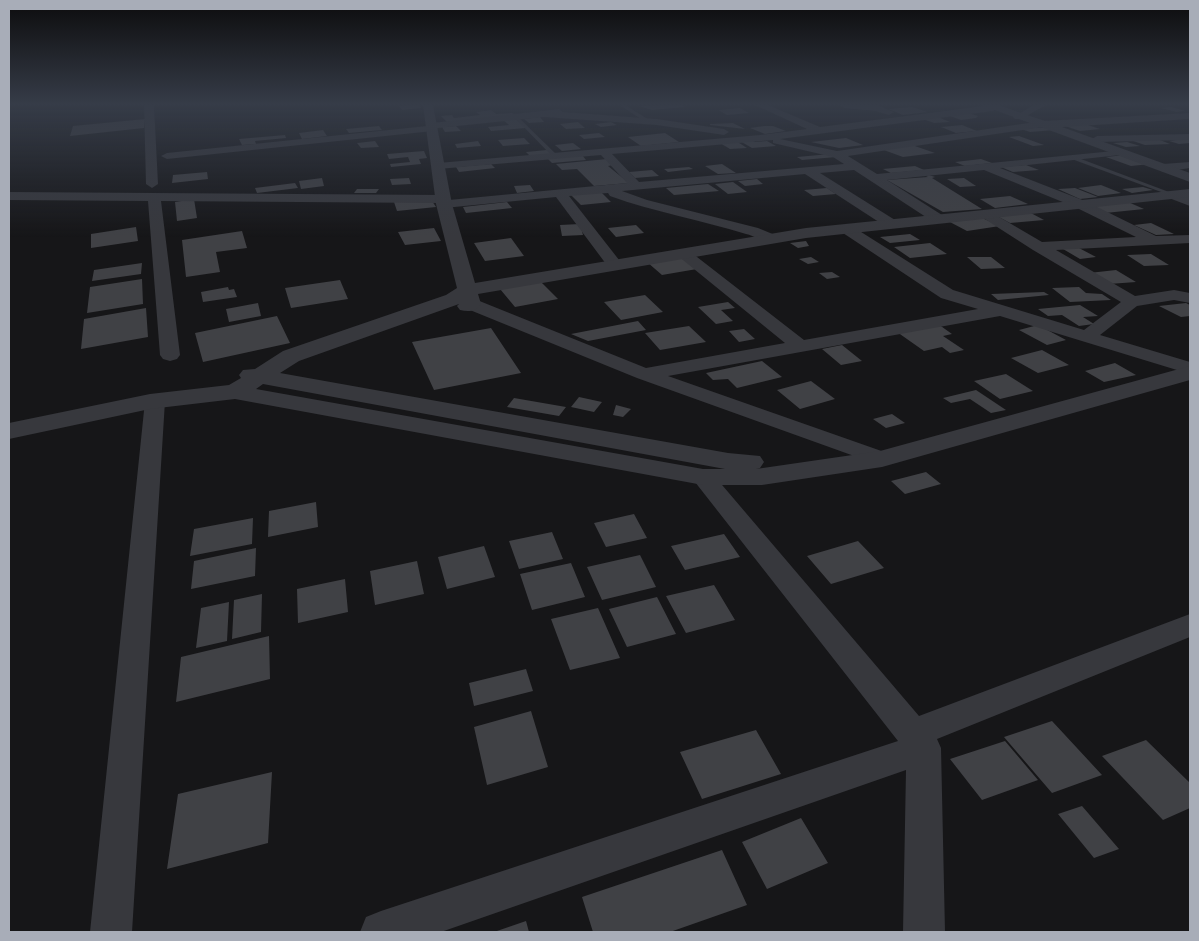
<!DOCTYPE html>
<html>
<head>
<meta charset="utf-8">
<style>
  body { margin:0 }
  #map { position:relative; width:1199px; height:941px; overflow:hidden; background:#161618; font-family:Overpass,sans-serif }
  canvas { display:block }
  .frame { position:absolute; inset:0; border:10px solid #a8adb8; pointer-events:none }
</style>
</head>
<body>
<div id="map">
<canvas width="1199" height="941"></canvas>
<div class="frame"></div>
</div>
<script>
const ctx = document.querySelector('canvas').getContext('2d');
ctx.lineJoin = 'round';
function fill(path, color) {
  ctx.fillStyle = color;
  ctx.fill(path, 'evenodd');
}
const building = new Path2D(`
  M419 105 421 108 402 110 399 106Z
  M681 105 685 107 652 110 639 106Z
  M912 107 928 112 903 115 888 109Z
  M1171 107 1186 111 1176 112 1161 108Z
  M740 108 749 113 727 115 718 110Z
  M491 110 496 114 512 113 516 115 447 122 441 116 452 115 454 118 480 115 476 112Z
  M968 113 978 116 976 118 961 120 947 115Z
  M540 117 544 122 529 123 524 119Z
  M938 117 950 122 934 123 923 119Z
  M145 119 144 128 70 136 73 126Z
  M516 119 526 128 491 131 488 127 509 125 503 120Z
  M578 122 585 128 566 129 560 124Z
  M611 122 617 125 601 127 595 124Z
  M733 123 745 129 710 125V124Z
  M1085 124 1100 129 1080 131 1065 126Z
  M962 125 977 131 956 133 941 127Z
  M379 126 382 130 349 133 346 129Z
  M456 126 461 131 445 132 442 127Z
  M764 126H773L786 131 765 134 750 128Z
  M1047 127 1055 130 1030 132 1021 129Z
  M323 130 327 136 302 139 299 133Z
  M599 133 605 137 584 139 579 135Z
  M665 133 679 142 641 146 628 137Z
  M285 135 286 138 255 141 256 144 242 145 239 139Z
  M1019 136 1044 145 1033 146 1009 137Z
  M524 138 530 144 503 146 498 140Z
  M846 138 863 145 839 148 811 142Z
  M1155 138 1170 144 1145 145 1130 140Z
  M1188 138 1190 139V143L1179 144 1169 141 1176 140 1171 139Z
  M751 140 755 142 767 141 776 146 752 148 740 141Z
  M375 141 379 147 361 148 357 143Z
  M478 141 481 146 457 148 455 144Z
  M736 141 747 148 730 149 720 143Z
  M1127 142 1140 146 1126 147 1113 143Z
  M573 143 581 149 562 151 555 145Z
  M912 145 935 153 903 157 881 149Z
  M547 150 551 154 530 156 526 152Z
  M424 151 427 158 419 159 421 164 391 167 390 164 410 162 408 157 389 159 387 154Z
  M830 154 836 157 802 160 797 157Z
  M582 155 586 160 552 163 548 159Z
  M1125 155 1150 164 1131 166 1106 157Z
  M607 159 613 165 608 166 629 183 594 186 577 169 562 170 556 164Z
  M981 159 992 163 965 166 955 162Z
  M491 164 495 168 459 172 456 167Z
  M722 164 736 173 718 174 705 166Z
  M1026 165 1039 170 1013 172 1001 167Z
  M915 166 924 170 891 173 883 169Z
  M689 167 693 169 668 172 664 169Z
  M652 170 659 176 635 178 629 172Z
  M207 172 208 179 172 183 173 175Z
  M929 175 935 177 932 178 982 209 943 212 887 180 928 177 926 176Z
  M322 178 324 186 301 189 299 181Z
  M409 178 411 184 392 185 390 179Z
  M964 178 976 186 960 187 947 179Z
  M757 179 763 184 745 186 738 181Z
  M733 182 747 192 728 194 715 184Z
  M295 183 298 188 257 193 255 188Z
  M708 184 719 191 674 195 666 188Z
  M530 185 534 191 517 193 514 186Z
  M1101 185 1121 193 1098 196 1078 188Z
  M1143 187 1153 190 1132 193 1122 189Z
  M827 188 836 194 813 196 804 190Z
  M1075 188 1098 197 1080 199 1058 189Z
  M357 189H379L376 193H354Z
  M601 192 611 202 581 205 571 195Z
  M1010 196 1028 204 995 208 980 199Z
  M194 199 197 218 177 221 175 202Z
  M432 201 436 207 397 211 394 202Z
  M507 202 512 208 466 213 463 207Z
  M1128 202 1144 209 1105 213 1090 206Z
  M1029 212 1044 220 1010 223 995 215Z
  M980 217 1000 226 967 231 948 221Z
  M1151 223 1174 234 1156 235 1134 225Z
  M580 224 583 235 562 236 560 225Z
  M636 225 644 233 616 237 608 228Z
  M136 227 138 241 91 248V234Z
  M434 228 441 241 405 245 398 232Z
  M242 231 247 248 216 252 220 272 186 277 182 240Z
  M910 234 920 240 890 243 880 237Z
  M511 238 524 256 485 261 474 243Z
  M806 241 809 246 798 248 790 243Z
  M930 243 947 254 910 258 894 247Z
  M1079 248 1096 257 1080 259 1063 249Z
  M1151 254 1169 265 1144 266 1127 255Z
  M681 256 697 269 662 275 647 262Z
  M811 257 819 262 808 264 799 259Z
  M967 257H991L1005 268 981 269Z
  M142 263 141 274 92 281 94 270Z
  M1116 270 1136 282 1109 284 1089 273Z
  M832 272 840 277 827 279 819 273Z
  M142 279 143 304 87 313 90 287Z
  M340 280 348 299 291 308 285 288Z
  M541 282 558 299 515 307 500 289Z
  M228 287 229 290 234 289 237 297 203 302 201 292Z
  M1079 287 1086 293 1102 294 1111 300 1070 302 1052 288Z
  M1044 292 1049 295 998 300 991 294Z
  M645 295 663 312 621 320 604 302Z
  M728 302 735 308 721 310 733 321 716 324 698 307Z
  M258 303 261 316 229 322 226 309Z
  M1186 303 1190 305V316L1181 317 1159 306Z
  M1080 305 1098 316 1083 317 1094 324 1079 326 1062 315 1048 316 1038 309Z
  M146 308 148 337 81 349 84 319Z
  M277 316 290 343 203 362 195 333Z
  M638 321 646 330 588 341 571 334Z
  M938 324 952 334 943 336 964 350 950 353 942 347 924 351 897 332Z
  M1038 325 1066 340 1047 345 1019 330Z
  M689 326 706 342 660 350 645 333Z
  M491 328 521 373 434 390 412 342Z
  M744 329 755 339 739 342 729 331Z
  M842 345 862 361 841 365 822 349Z
  M1042 350 1069 365 1038 373 1011 358Z
  M762 361 782 377 737 388 728 379 713 380 706 373Z
  M1115 363 1136 375 1104 382 1085 371Z
  M1006 374 1033 391 1000 399 974 381Z
  M811 381 835 399 800 409 777 390Z
  M976 390 1006 410 991 413 970 399 951 403 943 398Z
  M579 397 602 402 594 412 571 407Z
  M514 398 566 407 559 416 507 407Z
  M616 405 631 409 623 417 613 415Z
  M892 414 905 423 886 428 873 419Z
  M926 472 941 484 905 494 891 481Z
  M316 502 318 527 268 537 269 511Z
  M634 514 647 538 606 547 594 523Z
  M253 518 252 544 190 556 194 529Z
  M552 532 563 559 519 569 509 541Z
  M724 534 740 557 685 570 671 546Z
  M858 541 884 568 831 584 807 556Z
  M484 546 495 577 447 589 438 557Z
  M256 548 255 576 191 589 194 561Z
  M640 555 656 587 602 600 587 567Z
  M417 561 424 594 375 605 370 571Z
  M571 563 585 597 532 610 520 574Z
  M345 579 348 612 298 623 297 589Z
  M714 585 735 620 686 633 666 596Z
  M262 594 261 632 232 639 234 600Z
  M657 597 676 634 627 647 609 609Z
  M229 602 227 641 196 648 201 608Z
  M598 608 620 658 570 670 551 619Z
  M269 636 270 679 176 702 181 657Z
  M526 669 533 691 474 706 469 683Z
  M531 711 548 767 487 785 474 727Z
  M1052 721 1102 775 1052 793 1004 737Z
  M756 730 781 774 702 799 680 752Z
  M1146 740 1190 783V808L1163 820 1102 756Z
  M1005 741 1038 780 982 800 950 759Z
  M272 772 268 843 167 869 178 794Z
  M1082 806 1119 849 1094 858 1058 814Z
  M801 818 828 863 767 889 742 842Z
  M722 850 747 905 670 932H593L582 897Z
  M526 921 529 932H494Z`);
const service = new Path2D(`
  M625 105 651 121V122L647 123 621 106Z
  M513 116H517L557 155V157H553Z
  M1069 156H1073L1177 195 1172 196 1069 158Z`);
const minor = new Path2D(`
  M144 105H154L158 184 152 188 146 184Z
  M755 105H768L820 127 991 105 998 108 993 111 780 139 837 151 1042 121 1190 113V119L1047 128 1043 127 848 156 877 174 1124 150 1126 152 1124 154 1120 155 1000 168 1085 201 1156 236 1190 235V243L1056 250 1135 296 1174 290 1190 293V303L1174 300 1137 306 1100 335 1190 362V374L1000 316 668 376 890 454 894 459 890 464 882 466 637 378 465 308 462 304 465 300 471 299 477 300 646 368 785 343 678 256 675 253 678 250H688L804 340 978 309 941 298 840 231 838 228 840 225H850L953 290 1084 330 1121 302 1033 250 977 214 979 211H989L1042 242 1136 237 1075 207 984 170 887 180 942 215 944 218 937 222 932 221 854 170 820 173 895 220 897 223 890 227 885 226 805 174 622 191 647 200 758 228 775 235 777 238 775 241C765 244 756 236 746 234 701 220 654 212 610 196L608 193 569 196 623 265 621 268H609L556 197 444 208 439 207 438 203 161 201 180 355 177 359 170 361 163 359 160 355 148 201 9 200V192L443 195 448 196 449 200 627 183 601 155 438 169 432 166 438 163 760 135 807 129ZM773 140V143L833 157 844 164 639 182 612 154Z
  M840 105H877L894 112 889 115 875 111 844 108Z
  M1034 105H1046L1021 119H1015L1013 117Z
  M559 109 563 112 657 119 724 129 729 132 724 135 657 125 544 117 438 128 433 131 167 159 161 156 167 153 427 126 432 123Z
  M1190 134V140L1097 142 1092 139 1097 136Z
  M1190 162V168L1163 172 1157 168 1163 164Z
  M1174 191 1190 197V206L1169 198 1168 195 1169 192Z
  M155 395 162 397 165 401 132 932H90L145 401 148 397Z
  M703 470 711 472 919 716 1190 614V637L937 739 941 748 945 932H903L906 770 441 932H360L366 917 381 911 898 741 695 482 691 477 695 472Z`);
const tertiary = new Path2D(`
  M423 105H433L452 204 475 283 806 228 1190 189V197L806 238 478 294 481 304C476 312 468 312 460 310L457 306 459 304 299 361 280 373 728 453 760 456 764 462 760 468 756 469 880 451 1190 366V380L882 467 762 485H703L235 399 150 409 9 439V423L150 394 229 385 241 378 239 375 243 370 255 369 283 351 446 295 457 288 436 204ZM263 384 725 469H703L256 389Z
  M981 105H998L1051 123 1190 173V182Z`);
fill(building, '#404145');
fill(service, '#37383d');
fill(minor, '#37383d');
fill(tertiary, '#37383d');
const sky = ctx.createLinearGradient(0, 0, 0, 237);
sky.addColorStop(0, '#0c0c0d');
sky.addColorStop(0.44, '#363c48');
sky.addColorStop(1, '#363c4800');
ctx.fillStyle = sky;
ctx.fillRect(0, 0, 1199, 237);
</script>
</body>
</html>
